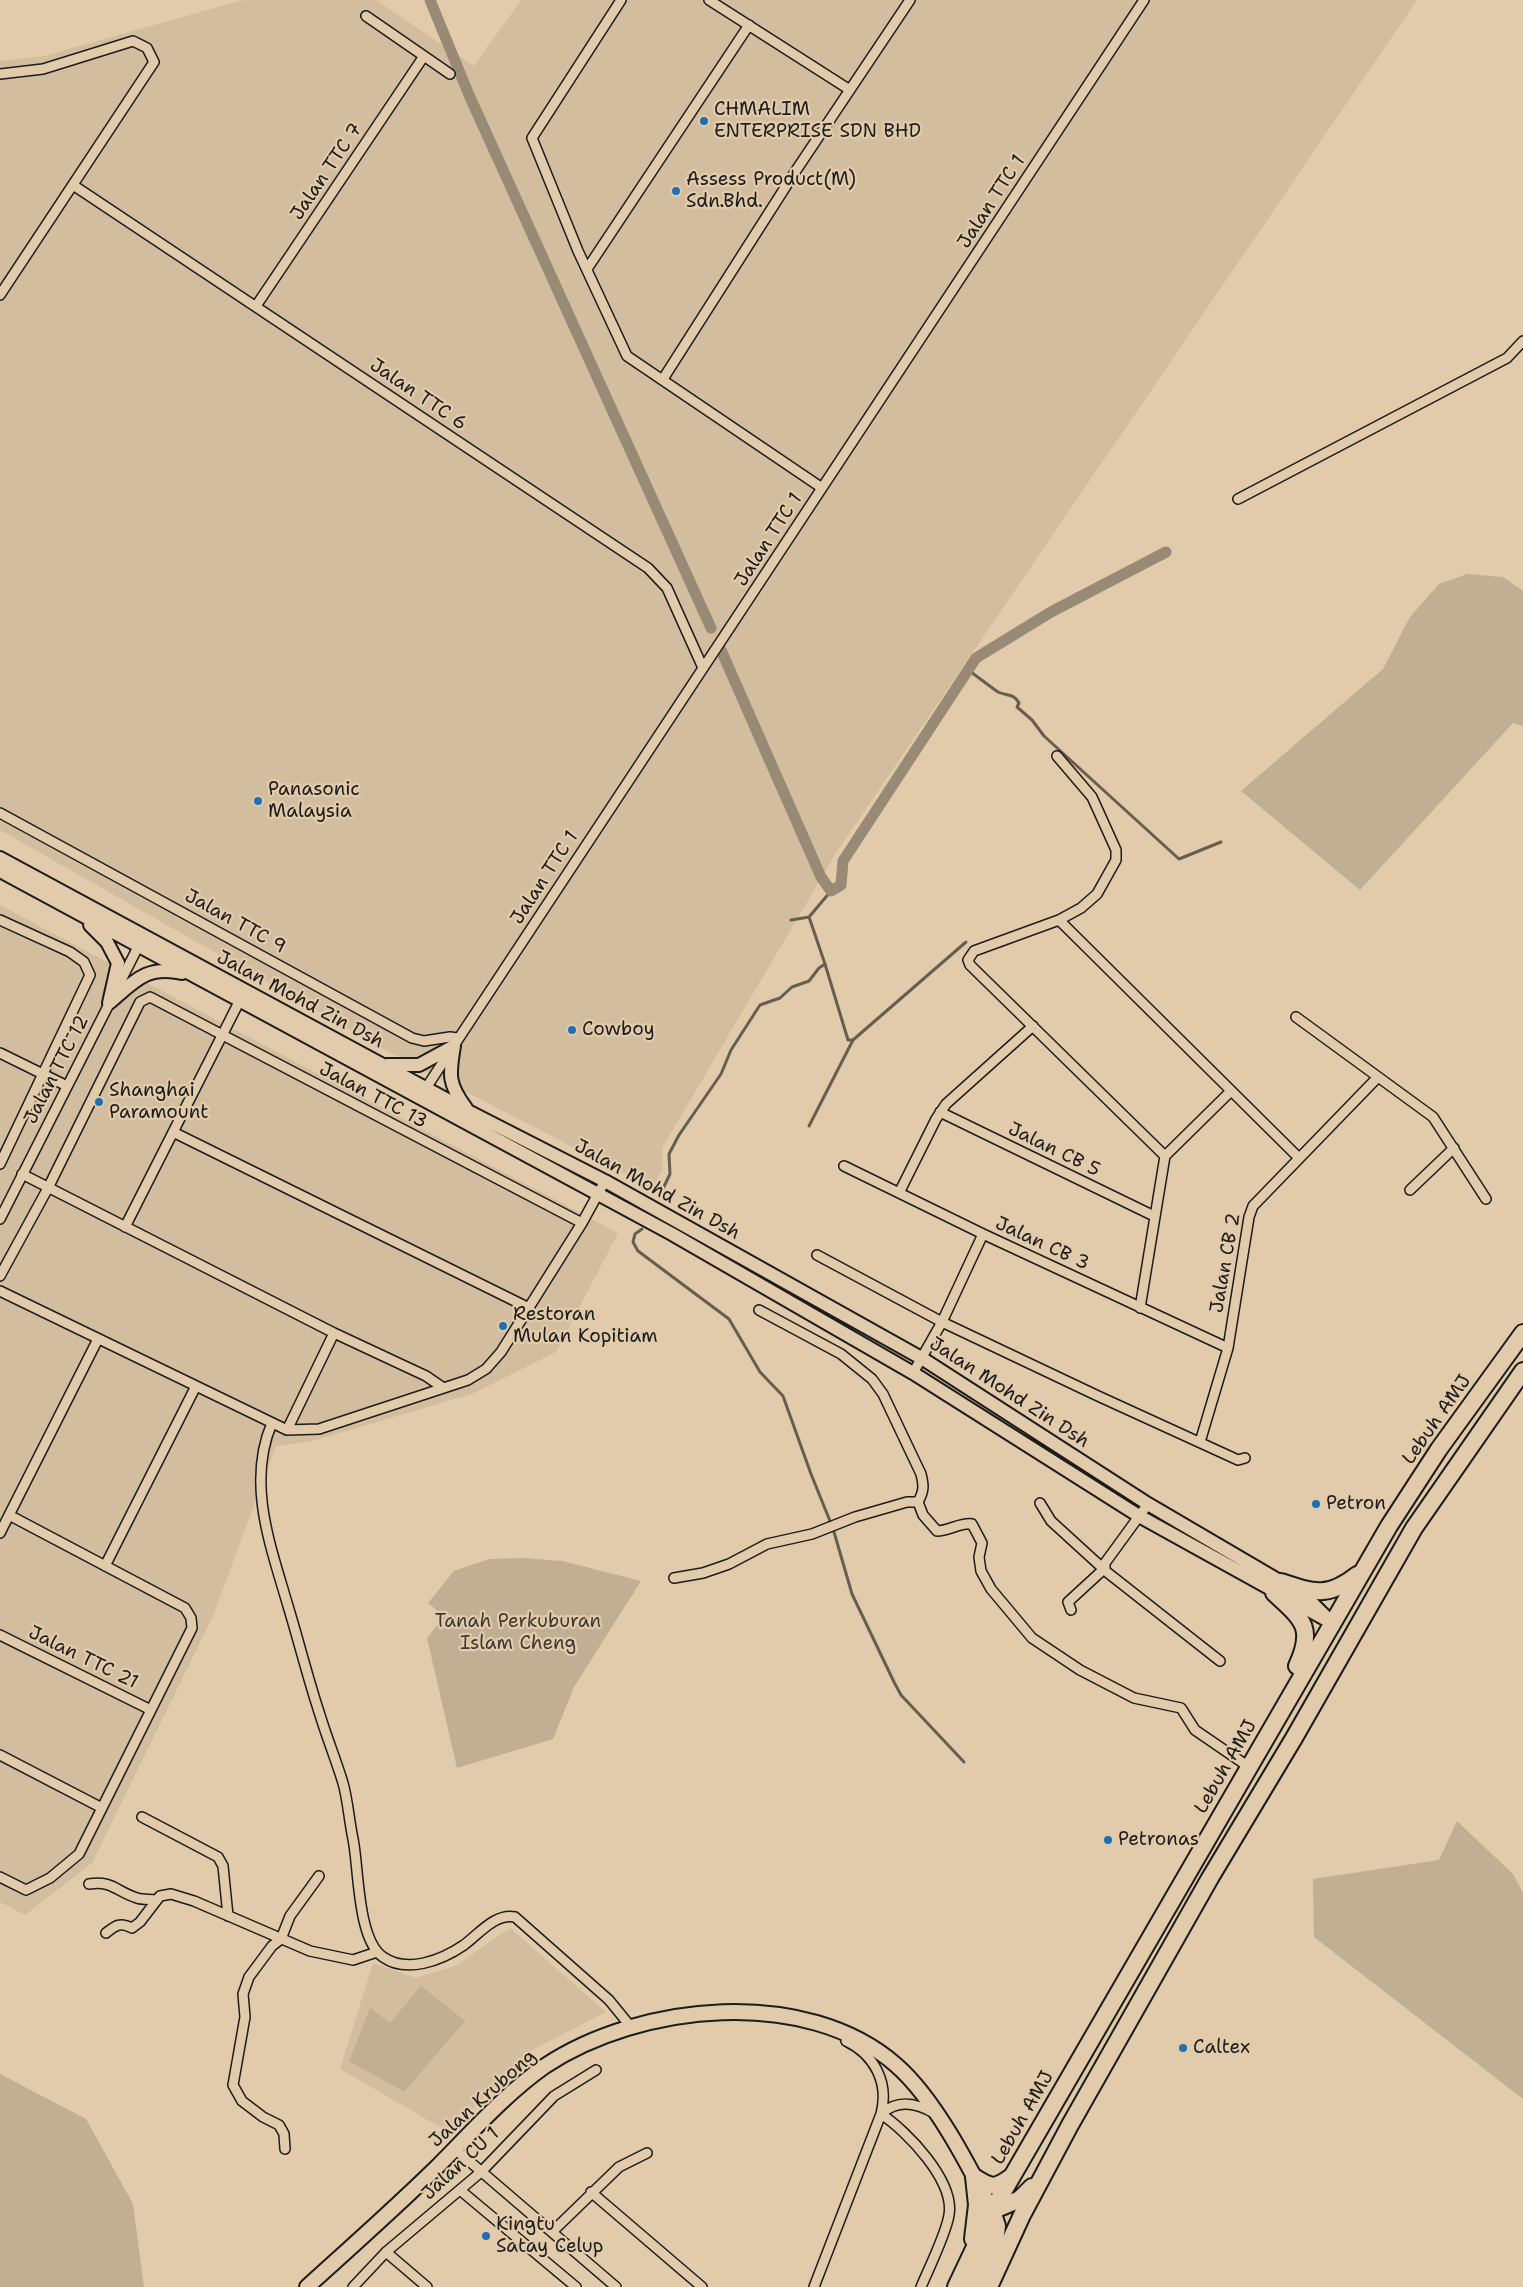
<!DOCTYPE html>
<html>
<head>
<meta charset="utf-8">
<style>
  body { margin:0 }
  canvas { display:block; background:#e1cbaa }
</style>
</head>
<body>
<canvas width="1523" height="2287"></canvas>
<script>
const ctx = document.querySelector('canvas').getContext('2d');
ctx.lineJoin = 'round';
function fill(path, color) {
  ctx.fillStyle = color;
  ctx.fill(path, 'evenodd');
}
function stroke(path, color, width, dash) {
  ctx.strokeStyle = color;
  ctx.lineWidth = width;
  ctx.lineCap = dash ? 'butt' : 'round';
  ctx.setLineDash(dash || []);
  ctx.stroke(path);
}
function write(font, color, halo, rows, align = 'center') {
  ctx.font = font + ' "Shantell Sans",sans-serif';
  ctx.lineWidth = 4.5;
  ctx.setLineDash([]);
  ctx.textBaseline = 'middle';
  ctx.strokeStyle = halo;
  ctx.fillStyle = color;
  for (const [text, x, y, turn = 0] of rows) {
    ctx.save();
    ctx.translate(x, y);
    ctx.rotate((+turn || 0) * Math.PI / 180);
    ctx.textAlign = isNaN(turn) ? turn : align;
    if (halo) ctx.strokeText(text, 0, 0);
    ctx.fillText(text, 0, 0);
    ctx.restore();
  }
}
const built = new Path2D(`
  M243 0H376L474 66 521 0H1417L836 853 662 1148 663 1169 652 1188 393 1054 0 830V61L44 56Z
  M0 905 618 1233 556 1352 472 1394 309 1442 276 1446 213 1616 92 1863 25 1915 0 1902Z
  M510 1928 606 2012 526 2053 450 2133 340 2069 373 1963 416 1978 457 1965Z`);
const green = new Path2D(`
  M1467 574 1503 577 1523 591V726L1513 723 1360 890 1241 791 1383 669 1410 617 1439 584Z
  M523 1558 562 1561 641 1581 574 1687 553 1739 457 1768 427 1638 444 1616 428 1603 454 1571 489 1559Z
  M1457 1821 1513 1874 1523 1893V2099L1314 1937 1313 1879 1439 1860Z
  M421 1986 465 2021 404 2092 349 2061 370 2008 390 2023Z
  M0 2074 86 2119 133 2204 144 2287H0Z`);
const stream = new Path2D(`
  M968 670C978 677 988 685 998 692 1006 696 1014 693 1019 703L1017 707 1032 720 1044 736 1179 859 1221 842
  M831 891 809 917 825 964 848 1040H853L966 942
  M791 920 809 917
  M809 1126 853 1040
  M660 1195 670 1174 669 1154 679 1135 721 1074 731 1050 760 1005 780 998 792 987 809 981 819 968 825 964
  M642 1229 635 1234 633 1242 638 1251 729 1319 760 1372 783 1396 811 1474 830 1521
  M834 1532 852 1594 894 1682 901 1695 964 1762`);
const canal = new Path2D(`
  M430 0 469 95 711 628
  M721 650 821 877 831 891 841 885 843 861 976 658 1051 612 1166 552`);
const street = new Path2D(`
  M621 0 532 138 578 251 627 356 822 488
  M709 0 850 90
  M366 16 450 74
  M0 74 43 69 133 41 147 48 154 62 0 295
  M73 185 648 568 667 588 703 668
  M587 269 749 25
  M256 306 424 56
  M663 379 795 172 910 0
  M1238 499 1507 358 1523 341
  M1057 756 1092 797 1116 850V860L1097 894 1081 908 1059 920 974 951 968 960 970 965 1165 1156
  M0 813 412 1038 424 1041 450 1037 458 1038
  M0 920 70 952 84 962 90 975 0 1164
  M1059 920 1298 1157
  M1296 1017 1433 1117 1486 1199
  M0 1053 67 1086
  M424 1091 1144 0
  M940 1112 1154 1216
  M173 1132 529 1308
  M844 1166 983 1234 1228 1348
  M22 1174 334 1333 426 1376 442 1387
  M1410 1190 1454 1148
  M899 1193 936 1119 946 1104 1033 1026
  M0 1219 141 941
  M125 1227 240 1000
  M817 1255 942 1322 1098 1396 1238 1460 1245 1458
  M0 1276 48 1188 140 1002 150 997 582 1223
  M0 1291 287 1430 319 1429 468 1380 486 1369 501 1352 582 1223 605 1181
  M1140 1308 1165 1156 1231 1091
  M913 1373 942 1322 983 1234
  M272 1423C246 1483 271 1547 288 1606 299 1642 308 1679 320 1715 327 1738 336 1760 343 1783 348 1801 349 1820 353 1839 359 1868 357 1939 383 1957 407 1974 442 1960 464 1945 479 1934 495 1913 515 1917L609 2000 631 2027
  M287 1430 334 1333
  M1200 1442 1228 1348 1249 1217 1253 1206 1378 1077
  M918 1502 923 1515 937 1531C949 1531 961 1522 972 1524L982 1543 979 1557 981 1571 991 1589 1032 1638 1080 1670 1134 1698 1181 1708 1195 1730 1249 1767
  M1040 1503 1051 1521 1108 1573 1220 1661
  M0 1533 98 1339
  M105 1566 196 1386
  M674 1578 703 1573 729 1564 767 1544 812 1534 855 1517 907 1502H918C924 1491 924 1486 921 1474L883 1394 872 1379 841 1354 759 1310
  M1071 1610 1068 1602 1105 1568V1563L1148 1504
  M0 1635 151 1710
  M0 1755 102 1808
  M142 1817 218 1857 223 1866 228 1916
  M0 1877 26 1890 50 1878 79 1854 192 1628 191 1618 185 1608 9 1515
  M89 1884C112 1880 117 1892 137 1898 143 1900 150 1899 156 1900
  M106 1933C116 1925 120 1922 132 1928L140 1922 160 1896 171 1894 194 1901 310 1951 353 1960 377 1952
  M881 2114C907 2131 955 2181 949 2215 946 2234 929 2268 921 2287
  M881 2114C898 2099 916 2103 934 2113
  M285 2149 284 2134 279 2125 263 2117 242 2101 233 2085 245 2017 243 1994 249 1977 272 1946 281 1939 290 1916 319 1876
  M455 2149 616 2287
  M460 2190 576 2287
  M591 2192 702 2287
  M552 2232 619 2167 647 2153
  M386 2252 427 2287
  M353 2287 386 2252 481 2172 554 2096 596 2070
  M814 2287 881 2114C889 2083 875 2055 846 2041`);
const secondary = new Path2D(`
  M0 858 468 1111 605 1181 923 1359 1148 1504 1281 1582 1312 1603 1331 1622
  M0 871 672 1234 913 1373 1139 1516 1325 1619
  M90 925 107 942 118 963 109 1003
  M109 1003C135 981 146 965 182 973
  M454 1046C449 1075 448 1084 466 1108
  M387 1065H419L454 1046`);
const primary = new Path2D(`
  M307 2287C350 2248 394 2209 436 2168 470 2134 505 2094 545 2066 640 2003 806 1986 896 2065 935 2099 969 2166 992 2211`);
const highway = new Path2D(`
  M1281 1582C1314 1593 1328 1598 1357 1575
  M1274 1593C1302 1619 1315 1627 1297 1666
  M974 2177C991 2188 995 2189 1011 2177
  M992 2211 1020 2199 1032 2187
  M973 2239 977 2205 974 2177
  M956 2287 992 2211 1389 1526 1439 1449 1523 1333
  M972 2287 995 2241 997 2226 992 2211
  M989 2287 1022 2215 1070 2125 1210 1878 1294 1738 1414 1528 1523 1371`);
const markers = [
  [704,121,5,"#1f6fb2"],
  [676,191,5,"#1f6fb2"],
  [258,801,5,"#1f6fb2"],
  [572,1030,5,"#1f6fb2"],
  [99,1102,5,"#1f6fb2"],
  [503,1326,5,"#1f6fb2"],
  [1316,1504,5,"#1f6fb2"],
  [1108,1840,5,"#1f6fb2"],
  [1183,2048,5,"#1f6fb2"],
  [486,2236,5,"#1f6fb2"]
];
const poiNames = [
  ["CHMALIM",714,110],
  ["ENTERPRISE SDN BHD",714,132],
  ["Assess Product(M)",686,180],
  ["Sdn.Bhd.",686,202],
  ["Panasonic",268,790],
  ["Malaysia",268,812],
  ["Cowboy",582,1030],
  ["Shanghai",109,1091],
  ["Paramount",109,1113],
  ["Restoran",513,1315],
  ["Mulan Kopitiam",513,1337],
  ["Petron",1326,1504],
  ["Petronas",1118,1840],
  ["Caltex",1193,2048],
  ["Kingtu",496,2225],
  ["Satay Celup",496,2247]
];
const streetNames = [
  ["Jalan TTC 7",327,172,-56],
  ["Jalan TTC 1",992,202,-57],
  ["Jalan TTC 6",418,395,34],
  ["Jalan TTC 1",769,540,-57],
  ["Jalan TTC 1",545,878,-57],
  ["Jalan TTC 9",235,922,29],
  ["Jalan Mohd Zin Dsh",300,1000,28],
  ["Jalan TTC 12",57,1070,-63],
  ["Jalan TTC 13",373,1096,28],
  ["Jalan CB 5",1054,1150,26],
  ["Jalan Mohd Zin Dsh",657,1190,29],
  ["Jalan CB 3",1042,1244,25],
  ["Jalan CB 2",1226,1263,-80],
  ["Jalan Mohd Zin Dsh",1009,1393,33],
  ["Lebuh AMJ",1437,1420,-55],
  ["Jalan TTC 21",83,1658,26],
  ["Lebuh AMJ",1226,1767,-60],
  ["Jalan Krubong",483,2099,-42],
  ["Lebuh AMJ",1023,2118,-60],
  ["Jalan CU 1",461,2164,-43]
];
const parkNames = [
  ["Tanah Perkuburan",518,1622],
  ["Islam Cheng",518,1644]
];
fill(built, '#d2bd9f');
fill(green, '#c0af92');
stroke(stream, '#665e51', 3);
stroke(canal, '#988a75', 11);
stroke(street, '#1c1c1c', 12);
stroke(secondary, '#1c1c1c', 16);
stroke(primary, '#1c1c1c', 18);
stroke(highway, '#1c1c1c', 20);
stroke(street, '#e1cbaa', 9);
stroke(secondary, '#e1cbaa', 12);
stroke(primary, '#e1cbaa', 14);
stroke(highway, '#e1cbaa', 16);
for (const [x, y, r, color] of markers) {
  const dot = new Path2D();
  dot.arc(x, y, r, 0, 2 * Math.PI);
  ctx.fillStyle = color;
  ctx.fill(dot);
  stroke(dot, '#e1cbaa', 2);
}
write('19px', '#1c1c1c', '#e1cbaa', poiNames, 'left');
write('19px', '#1c1c1c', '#e1cbaa', streetNames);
write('19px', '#3d3934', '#e1cbaa', parkNames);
</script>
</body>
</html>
